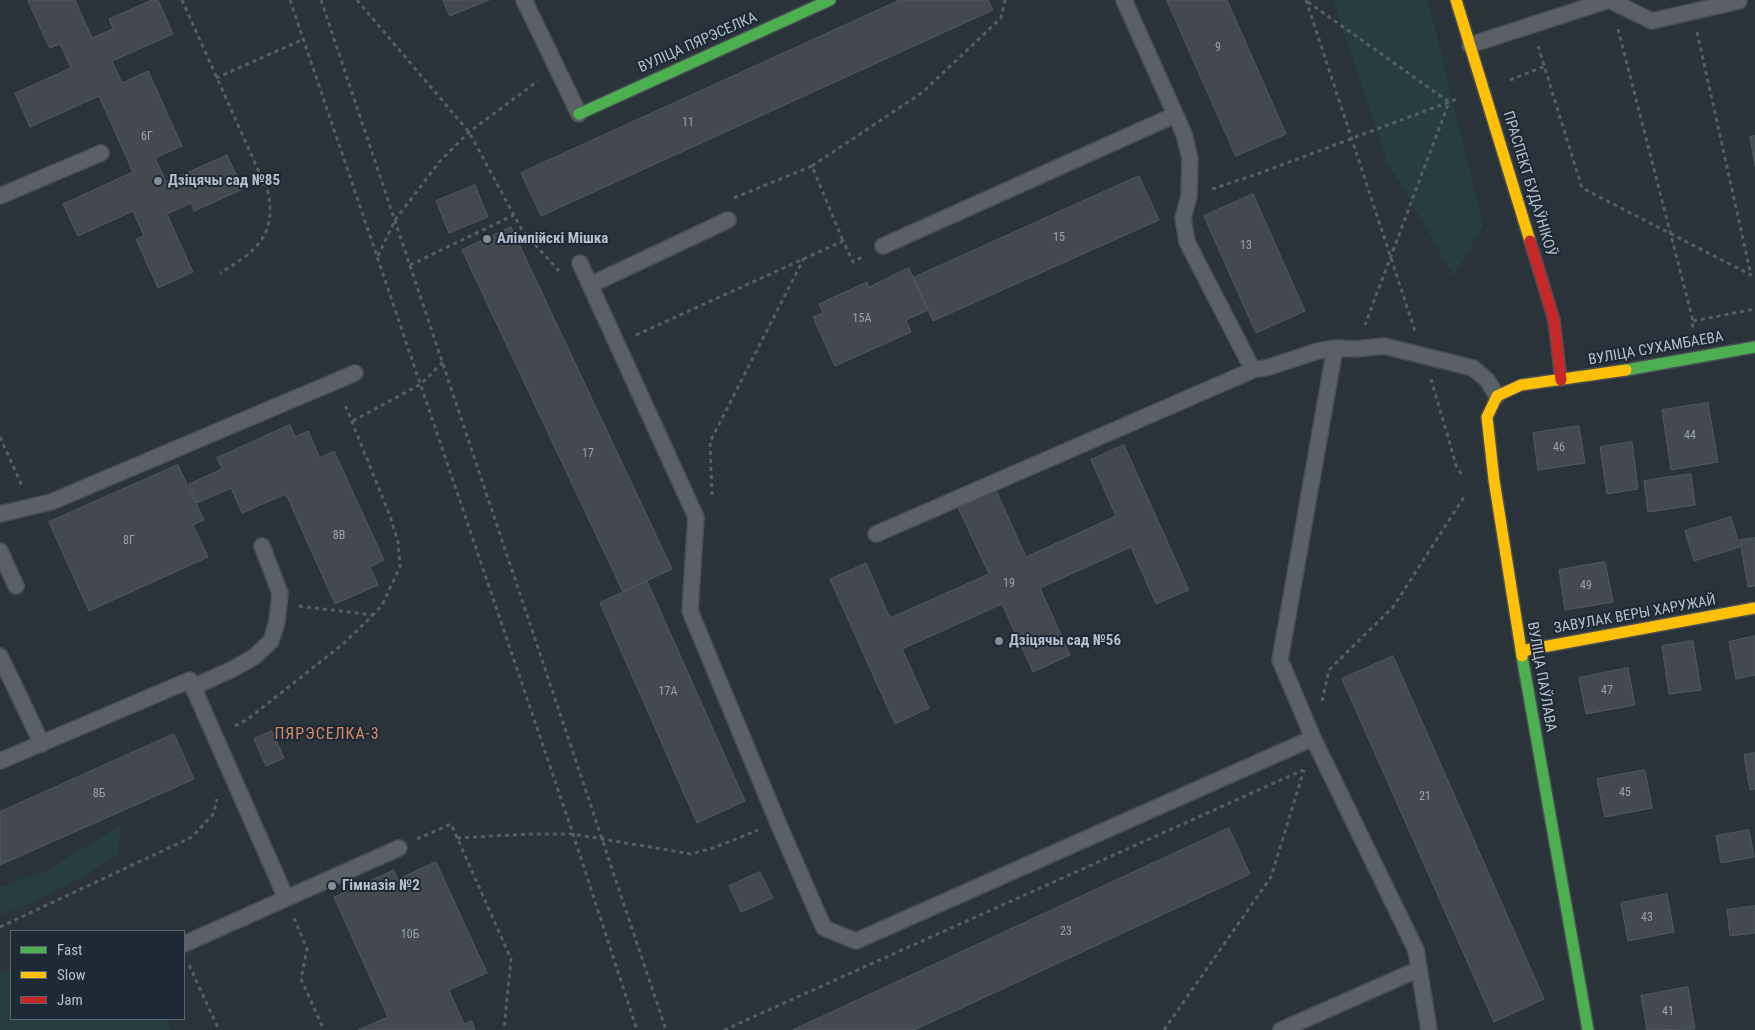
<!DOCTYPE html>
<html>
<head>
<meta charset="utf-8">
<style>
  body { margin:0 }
  #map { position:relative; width:1755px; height:1030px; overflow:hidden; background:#2a323a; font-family:"Roboto Condensed",sans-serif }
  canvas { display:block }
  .legend { position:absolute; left:10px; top:930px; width:175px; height:90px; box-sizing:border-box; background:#1d2935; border:1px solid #596571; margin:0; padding:6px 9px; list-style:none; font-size:15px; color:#b4bfca }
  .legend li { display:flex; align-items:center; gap:10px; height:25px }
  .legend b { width:25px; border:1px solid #596571 }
</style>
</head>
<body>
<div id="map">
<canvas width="1755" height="1030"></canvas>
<ul class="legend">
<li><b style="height:6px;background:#4caf50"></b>Fast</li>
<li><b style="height:6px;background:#ffc107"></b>Slow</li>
<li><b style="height:6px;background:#c62828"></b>Jam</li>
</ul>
</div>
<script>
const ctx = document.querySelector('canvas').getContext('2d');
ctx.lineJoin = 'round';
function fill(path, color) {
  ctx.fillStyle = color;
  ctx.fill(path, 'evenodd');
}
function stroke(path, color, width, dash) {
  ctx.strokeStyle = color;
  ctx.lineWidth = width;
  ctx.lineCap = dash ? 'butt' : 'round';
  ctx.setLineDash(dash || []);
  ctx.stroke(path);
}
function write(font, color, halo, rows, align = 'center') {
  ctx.font = font + ' "Roboto Condensed",sans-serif';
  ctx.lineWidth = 4;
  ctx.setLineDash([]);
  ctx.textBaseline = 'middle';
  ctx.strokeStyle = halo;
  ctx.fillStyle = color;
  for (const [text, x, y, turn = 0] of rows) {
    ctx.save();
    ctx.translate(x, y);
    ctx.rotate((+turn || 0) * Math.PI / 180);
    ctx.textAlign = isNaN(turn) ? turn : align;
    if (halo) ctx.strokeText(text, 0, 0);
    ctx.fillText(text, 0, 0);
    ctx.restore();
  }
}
const green = new Path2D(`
  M1333 0H1427L1435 27 1483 226 1454 276 1386 159Z
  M121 825 117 855C79 880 43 899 0 915V887L46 871Z
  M11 969V1019H165L171 1030H0V973Z`);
const building = new Path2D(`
  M28 0H75L92 38 113 29 109 19 152 0H158L173 34 112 61 122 83 148 71 182 146 155 158 166 182 227 155 243 189 194 211 191 203 167 214 193 272 158 288 136 239 144 236 133 211 78 236 63 204 133 172 99 96 30 127 15 93 71 68 60 44 50 48Z
  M443 0H489L450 16Z
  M900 0H988L993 10 541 216 521 173Z
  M1167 0H1227L1286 134 1236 156Z
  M1755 136V166L1750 137Z
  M1139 176 1159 220 933 321 913 278Z
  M475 185 488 217 449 233 436 201Z
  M1253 194 1305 311 1256 333 1204 216Z
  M511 227 672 569 623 592 462 250Z
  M909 268 928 310 906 320 911 332 835 366 813 317 823 313 819 304 867 282 869 287Z
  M1708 403 1718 462 1671 470 1662 410Z
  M290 425 295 437 308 431 320 458 334 451 384 560 370 567 378 585 335 604 286 494 242 513 231 488 197 503 189 484 222 469 217 458Z
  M1579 426 1585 463 1538 470 1533 433Z
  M1632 442 1638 489 1607 494 1600 447Z
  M1124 445 1189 590 1156 604 1131 547 1040 588 1070 655 1033 672 1002 604 902 649 929 708 895 724 830 579 866 563 890 618 989 574 957 505 995 488 1026 557 1116 516 1091 460Z
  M178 465 204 520 193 525 208 557 89 611 49 522Z
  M1691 474 1695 505 1648 512 1644 481Z
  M1731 517 1740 547 1694 561 1685 531Z
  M1755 538V586L1748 587 1740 540Z
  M1605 562 1613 602 1565 610 1559 570Z
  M647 581 745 801 697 823 600 603Z
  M1755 636V675L1736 679 1729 642Z
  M1693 641 1701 690 1669 694 1662 646Z
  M1393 656 1544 999 1494 1022 1342 679Z
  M1628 668 1635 705 1586 714 1579 678Z
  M272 731 284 758 266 766 254 739Z
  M174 734 194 779 0 865V812Z
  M1755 753V789L1750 790 1744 755Z
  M1645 770 1652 808 1605 817 1597 779Z
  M1229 828 1250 874 914 1030H793Z
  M1749 830 1754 857 1721 863 1716 836Z
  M436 862 487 973 449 990 464 1024 472 1021 475 1030H358L388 1017 334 897 394 870 398 879Z
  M760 872 773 898 741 912 729 886Z
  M1667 894 1674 932 1628 941 1621 903Z
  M1755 906V933L1730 936 1727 910Z
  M1688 987 1695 1029 1647 1030 1641 996Z`);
const path = new Path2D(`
  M182 0 268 192C277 236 255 252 220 273
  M290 0 573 834 637 1030
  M321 0 666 1030
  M357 0 469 132 522 230 559 271
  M1306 0 1415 331
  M1308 2 1449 102 1365 325
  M1618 29 1693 321 1692 331
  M1697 32 1751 275
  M1538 46 1582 188 1755 277
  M216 78 304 39
  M1510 80 1545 66
  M812 166 923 92 1001 18 1005 0
  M1212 189 1260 173 1457 99
  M734 198 812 166 843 241
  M378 256 395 220 440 161 469 132 538 81
  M410 265 514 215
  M1693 321 1755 309
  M636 335 843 241 853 262 864 256
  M1431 379 1457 468 1464 477
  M353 421 421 384 443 362
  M0 437 22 486
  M712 495 710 442 804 258
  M299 606 373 615
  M1322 701 1329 670 1393 607 1466 494
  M235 726 248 719 343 644 373 615 382 605 400 567 398 542 390 516 344 402
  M457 838 530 834H573L691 854 713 848 758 830
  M417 839 451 824 511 959 504 1030
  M294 918 307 949 301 979 324 1030
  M0 927 192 837 214 813 217 799
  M189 965 219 1030
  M724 1030 1303 770
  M1164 1030 1271 877 1304 770`);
const lane = new Path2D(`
  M524 0 579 114
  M1124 0 1184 134 1190 159 1189 196 1183 218 1187 242 1253 370
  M1470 45 1609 0 1652 21 1739 1
  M0 196 101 153
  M883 246 1175 115
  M580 263 696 517 690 611 778 823 824 928 856 941 1313 738
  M590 285 728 220
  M1335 348 1280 660 1313 738 1416 950 1429 1030
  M0 514 51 502 355 373
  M876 534 1253 370 1269 367 1318 351 1335 348 1356 349 1384 346 1473 368 1487 380 1497 396
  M0 551 16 586
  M0 656 42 744
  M193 687 233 669 254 657 271 641 277 622 280 593 262 546
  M0 761 190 680 286 898
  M184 944 399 848
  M1281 1030 1419 969`);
const fast = new Path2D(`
  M579 114 830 0
  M1626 370 1755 347
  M1522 656 1588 1030`);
const slow = new Path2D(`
  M1456 0 1530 241
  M1521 651 1755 608
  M1522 656 1494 480 1487 417 1497 396 1521 385 1626 370`);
const jam = new Path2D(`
  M1530 241 1554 320 1561 380`);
const markers = [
  [158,181,5,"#848e98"],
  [487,239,5,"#848e98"],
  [999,641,5,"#848e98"],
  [332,886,5,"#848e98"]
];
const numberNames = [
  ["9",1218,48],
  ["11",688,123],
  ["6Г",147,137],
  ["15",1059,238],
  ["13",1246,246],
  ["15А",862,319],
  ["44",1690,436],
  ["46",1559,448],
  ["17",588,454],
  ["8В",339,536],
  ["8Г",129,541],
  ["19",1009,584],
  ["49",1586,586],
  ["47",1607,691],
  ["17А",668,692],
  ["45",1625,793],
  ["8Б",99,794],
  ["21",1425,797],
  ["43",1647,918],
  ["23",1066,932],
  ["10Б",410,935],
  ["41",1668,1012]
];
const streetNames = [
  ["ВУЛІЦА ПЯРЭСЕЛКА",698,43,-24],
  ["ПРАСПЕКТ БУДАЎНІКОЎ",1529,184,73],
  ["ВУЛІЦА СУХАМБАЕВА",1656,349,-10],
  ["ЗАВУЛАК ВЕРЫ ХАРУЖАЙ",1635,615,-10],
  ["ВУЛІЦА ПАЎЛАВА",1541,677,80]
];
const poiNames = [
  ["Дзіцячы сад №85",168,181],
  ["Алімпійскі Мішка",497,239],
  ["Дзіцячы сад №56",1009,641],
  ["Гімназія №2",342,886]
];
const neighbourhoodNames = [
  ["ПЯРЭСЕЛКА-3",327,735]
];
fill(green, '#273e40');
fill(building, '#43494f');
stroke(building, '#525a61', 1);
stroke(lane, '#484e54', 18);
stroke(fast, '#484e54', 14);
stroke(slow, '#484e54', 14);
stroke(jam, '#484e54', 14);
stroke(path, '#585f64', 3, [4, 4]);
stroke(lane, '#5b6067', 15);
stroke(fast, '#4caf50', 11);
stroke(slow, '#ffc107', 11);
stroke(jam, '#c62828', 11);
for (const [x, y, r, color] of markers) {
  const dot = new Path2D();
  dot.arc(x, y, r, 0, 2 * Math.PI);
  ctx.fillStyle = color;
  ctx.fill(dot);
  stroke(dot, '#1d2935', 2);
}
write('12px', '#98a2ab', null, numberNames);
write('15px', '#b4bfca', '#1d2935', streetNames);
write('bold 15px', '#b4bfca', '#1d2935', poiNames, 'left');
ctx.letterSpacing = '1px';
write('16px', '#d98961', '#1d2935', neighbourhoodNames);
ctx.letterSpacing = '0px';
</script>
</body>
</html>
